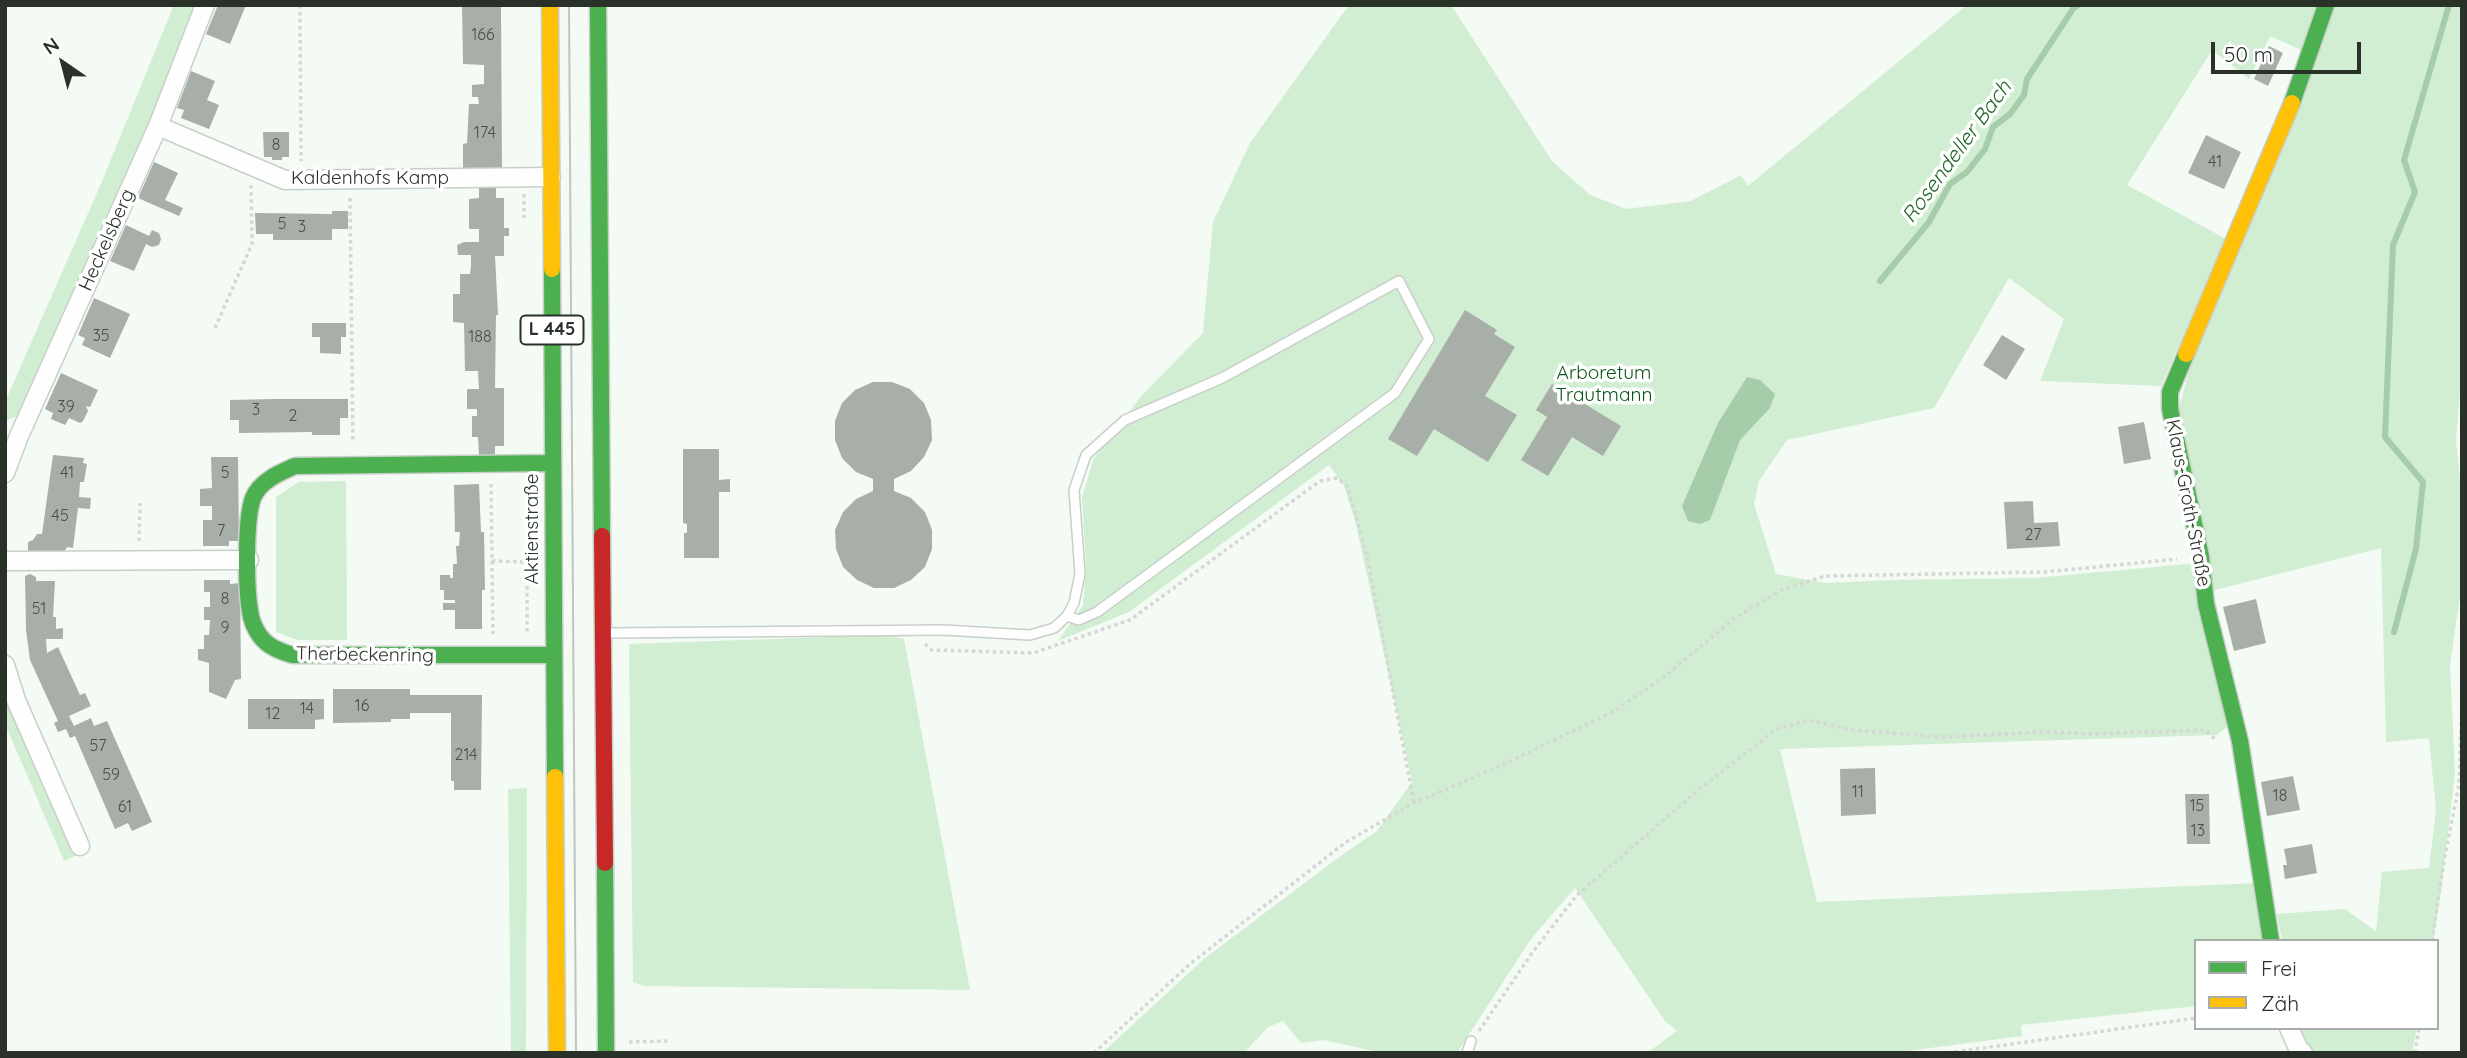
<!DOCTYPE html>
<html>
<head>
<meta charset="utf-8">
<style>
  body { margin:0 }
  #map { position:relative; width:2467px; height:1058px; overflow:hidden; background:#f4faf4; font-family:Quicksand,sans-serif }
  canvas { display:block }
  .frame { position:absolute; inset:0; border:7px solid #293129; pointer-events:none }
  .legend { position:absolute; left:2194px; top:939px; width:245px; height:91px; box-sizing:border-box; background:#fff; border:2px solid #a9ada9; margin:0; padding:9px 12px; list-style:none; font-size:21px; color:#293129 }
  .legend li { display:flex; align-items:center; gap:14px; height:35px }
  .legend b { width:35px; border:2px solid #a9ada9 }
  .north { position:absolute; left:28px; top:28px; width:70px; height:70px; -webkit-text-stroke:5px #fff; paint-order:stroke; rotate:325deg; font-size:19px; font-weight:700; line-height:28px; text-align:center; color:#293129 }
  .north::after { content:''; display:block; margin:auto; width:24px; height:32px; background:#293129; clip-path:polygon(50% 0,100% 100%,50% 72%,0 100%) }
  .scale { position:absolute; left:2211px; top:42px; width:150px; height:32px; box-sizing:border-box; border:4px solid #293129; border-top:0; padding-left:9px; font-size:21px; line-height:24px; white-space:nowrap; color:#293129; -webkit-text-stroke:5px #fff; paint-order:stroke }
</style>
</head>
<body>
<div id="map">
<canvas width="2467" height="1058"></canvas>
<div class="frame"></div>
<ul class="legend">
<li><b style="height:9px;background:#4caf50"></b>Frei</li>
<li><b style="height:9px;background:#ffc107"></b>Zäh</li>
</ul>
<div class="north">N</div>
<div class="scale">50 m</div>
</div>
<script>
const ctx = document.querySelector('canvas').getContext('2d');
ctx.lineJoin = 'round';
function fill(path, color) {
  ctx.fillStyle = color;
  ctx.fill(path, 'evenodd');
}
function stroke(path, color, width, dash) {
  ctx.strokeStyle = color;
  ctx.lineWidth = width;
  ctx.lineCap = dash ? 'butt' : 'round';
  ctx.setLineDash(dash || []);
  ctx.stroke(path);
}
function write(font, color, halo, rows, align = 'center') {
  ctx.font = font + ' Quicksand,sans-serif';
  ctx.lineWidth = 7;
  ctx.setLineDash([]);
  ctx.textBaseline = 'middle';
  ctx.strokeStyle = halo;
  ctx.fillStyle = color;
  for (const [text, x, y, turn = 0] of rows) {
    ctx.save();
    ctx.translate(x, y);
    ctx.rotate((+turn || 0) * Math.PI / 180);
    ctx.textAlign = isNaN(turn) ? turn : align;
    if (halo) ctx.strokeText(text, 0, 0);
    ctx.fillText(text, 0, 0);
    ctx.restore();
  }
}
const green = new Path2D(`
  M174 5H198L150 125 20 416 5 420V402L100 186Z
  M1349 5H1451L1552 161 1590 195 1626 209 1691 201 1741 175 1748 186 1967 5H2321L2303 51 2270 36 2249 79 2212 50 2127 185 2226 239 2161 386 2040 381 2064 319 2009 278 1934 408 1787 440 1759 481 1754 504 1776 574 1826 583 1893 580 2035 578 2198 563 2228 726 2217 735 1780 749 1817 902 2258 883 2264 941H2196V1006L2021 1025 2022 1036 1892 1053H1647L1677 1031 1665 1021 1575 888 1531 939 1457 1053H1382L1324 1040 1301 1043 1283 1021 1268 1027 1244 1053H1102L1205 958 1335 860 1377 831 1412 782 1355 520 1344 486 1329 465 1129 612 1058 641 1083 605 1086 567 1082 498 1093 460 1142 395 1203 333 1213 222 1250 143Z
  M2331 5H2462V370L2456 438 2462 504V582L2450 665 2455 775 2440 898 2433 941H2282L2277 914 2345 909 2376 931 2382 872 2429 868 2436 810 2429 738 2386 742 2381 548 2211 591 2177 415 2198 339Z
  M346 481 347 640H298L276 632V497L299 482Z
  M887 635 904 639 970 990 644 986 633 982 629 644Z
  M5 698H13L80 854 64 861 5 724Z
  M527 788 526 1053H511L508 789Z
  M2295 1028H2417L2412 1053H2313Z`);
const water = new Path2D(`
  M1747 377 1760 380 1775 394 1770 408 1740 440 1710 520 1700 524 1688 521 1682 506 1718 423Z`);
const stream = new Path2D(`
  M1880 281 1929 222 1950 184 1967 172 1985 149 1993 127 2010 114 2024 95 2027 79 2073 9 2078 5
  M2394 632 2416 549 2423 482 2385 437 2393 245 2415 192 2404 160 2449 5`);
const building = new Path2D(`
  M218 5H246L230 44 206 34Z
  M462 5H501L502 171H463V144L467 143 469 104H479L478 97H472V85L484 84V65L463 64Z
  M2269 46 2283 53 2268 86 2254 79Z
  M191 71 215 81 207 100 219 105 209 129 181 118 184 110 177 108Z
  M263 132H289V157H282V160H272V157H264Z
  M2206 135 2241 152 2224 189 2188 173Z
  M154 162 178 173 165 200 183 208 179 216 138 198Z
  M479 188H496V198H504V228H509V236H504V256H495L498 315H496L495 388H504V446H495V456H479L478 437H472V416H477V409H467V389H479L478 371H465L464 323 453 322V294H460V274H470L471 265V255H458L457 245 464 242H479V229H469V199L479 198Z
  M332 211H348V229H332V240H273V234H256L255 213 332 214Z
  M126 225 149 236 152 230 159 233 161 239 159 245 152 247 146 244 134 271 110 261Z
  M94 298 130 314 110 358 82 345 85 338 78 335Z
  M1465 310 1497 330 1494 334 1515 347 1485 396 1517 415 1488 462 1434 429 1417 456 1388 439Z
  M312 323H346V337H341V354L320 353V337H312Z
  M2002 335 2025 349 2006 380 1983 365Z
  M61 373 98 390 90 407 86 406 88 411 83 421 80 423 69 418 65 425 51 419 53 413 45 409Z
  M873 382H892L910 389 924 403 931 420 932 440 924 457 911 471 894 479V491L911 498 925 512 932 530V549L925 567 911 580 894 588H874L857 580 843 567 836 549 835 530 843 512 856 499 873 491V479L856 472 842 458 835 440V421L842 403 855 390Z
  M1552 384 1621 426 1603 456 1572 437 1548 476 1521 460 1547 417 1536 410Z
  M274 399H348V418H340V435H312V432L239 433V420H230V400Z
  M2144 422 2151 459 2124 464 2118 427Z
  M683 449H719V480L730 479V492H719V558H684V533H687V524L683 523Z
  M53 455 84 458 83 463 87 464 84 482H80L79 497 91 498 90 509 78 508 73 548 67 547 64 552 28 551V542L33 540 37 534H42Z
  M211 457H238L239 541H229V546H203V520H212V506H200V489L212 488Z
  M479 484 481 532H484L485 590H482V629H455V610H443V603H455V600H444V590H440V575H450V578H453V564H457L456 546H459L460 532H455L454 485Z
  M2033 501 2034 523 2058 522 2060 546 2007 549 2004 502Z
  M30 574 36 577V581H55L53 617H56V629L63 628V639H46L47 653 58 647 80 695 85 693 91 706 69 716 74 726 91 718 94 726 107 721 152 822 132 831 128 823 115 829 75 736 70 738 66 729 58 732 54 723 58 721 30 660 26 630 25 576Z
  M204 580H230V584L240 583 241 679 235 680 226 699 209 692V663L198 660V649H204V635H209L210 620H204V607H210V592H204Z
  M2256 599 2266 643 2234 651 2223 607Z
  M333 689H410V695H482L481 790H454V781H451V713H410V719H391V722L333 723Z
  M248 699H324V719L315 720V729H248Z
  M1875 768 1876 814 1841 816 1840 769Z
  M2293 776 2300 810 2267 816 2261 782Z
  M2185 794H2209L2210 844H2187Z
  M2312 844 2317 873 2285 879 2283 865H2287L2284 849Z`);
const path = new Path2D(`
  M300 5 301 161
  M524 194V218
  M350 198 353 443
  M215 328 252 244 251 184
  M491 484 493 634
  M139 541 140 503
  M492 561 527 562
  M527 579V634
  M925 644 932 650 1033 653 1130 620 1320 481 1337 478 1347 486 1367 555 1414 803
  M2432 941 2444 861 2459 785 2462 697
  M1479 1031 1532 953 1577 895 1695 793 1775 730 1808 720 1853 730 1941 737 2047 732 2093 734 2205 730 2216 740
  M629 1042 669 1041
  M1094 1053 1190 964 1346 842 1414 803 1500 766 1614 711 1663 678 1735 618 1783 589 1825 576 2044 572 2177 559
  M1948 1053 2196 1018
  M2415 1053 2419 1028`);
const lane = new Path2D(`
  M608 633 944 630 1030 635 1054 628 1067 616 1074 603 1080 574 1074 490 1086 455 1125 420 1222 378 1399 281 1429 339 1395 393 1097 612 1079 620 1067 616
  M1467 1053 1471 1041`);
const street = new Path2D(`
  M158 126 285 180 551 177
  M5 473 19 436 158 126 205 5
  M5 561 249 560
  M5 665 16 700 80 846
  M2289 1028 2298 1048 2303 1053`);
const fast = new Path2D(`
  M598 5 602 536
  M2292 103 2326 5
  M552 269 555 777
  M2186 354 2170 392V409L2201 557 2206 604 2240 741 2271 941
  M552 463 295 466C279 473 260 481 253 498 245 519 246 588 250 611 251 620 255 629 260 636 268 647 280 651 292 655H553
  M605 863 606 1053`);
const slow = new Path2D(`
  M550 5 552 269
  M2186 354 2292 103
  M555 777 557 1053`);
const jam = new Path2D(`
  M602 536 605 863`);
const tram = new Path2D(`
  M569 5 576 1053`);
const numberNames = [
  ["166",483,35],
  ["174",485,133],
  ["8",276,145],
  ["41",2215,162],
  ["5",282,224],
  ["3",302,227],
  ["35",101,336],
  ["188",480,337],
  ["39",66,407],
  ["3",256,410],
  ["2",293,416],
  ["41",67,473],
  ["5",225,473],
  ["45",60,516],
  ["7",221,531],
  ["27",2033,535],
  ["8",225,599],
  ["51",39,609],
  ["9",225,628],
  ["16",362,706],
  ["14",307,709],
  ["12",273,714],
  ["57",98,746],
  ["214",466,755],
  ["59",111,775],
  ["11",1858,792],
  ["18",2280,796],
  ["15",2197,806],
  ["61",125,807],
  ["13",2198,831]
];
const shields = [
  [552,330,63]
];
const shieldNames = [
  ["L 445",552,330]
];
const streetNames = [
  ["Kaldenhofs Kamp",370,178],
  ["Heckelsberg",107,240,-66],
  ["Klaus-Groth-Straße",2188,503,79],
  ["Aktienstraße",532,529,-90],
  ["Therbeckenring",365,655,1]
];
const parkNames = [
  ["Arboretum",1604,373],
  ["Trautmann",1604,395]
];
const waterNames = [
  ["Rosendeller Bach",1957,152,-54]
];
fill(green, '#d1eed2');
fill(water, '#a7cca9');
stroke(stream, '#a7cca9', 6);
fill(building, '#a8aea8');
stroke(lane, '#c8cfc8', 12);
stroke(street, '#c8cfc8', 21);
stroke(fast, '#c8cfc8', 19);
stroke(slow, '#c8cfc8', 19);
stroke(jam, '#c8cfc8', 19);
stroke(path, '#d5d7d5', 3.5, [3.5, 3.5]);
stroke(lane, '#fdfefd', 9);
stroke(street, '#fdfefd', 18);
stroke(fast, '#4caf50', 16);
stroke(slow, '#ffc107', 16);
stroke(jam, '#c62828', 16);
stroke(tram, '#c1c4c1', 2);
write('16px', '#495049', null, numberNames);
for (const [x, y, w] of shields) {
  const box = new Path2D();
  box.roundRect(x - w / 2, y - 14.5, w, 29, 5);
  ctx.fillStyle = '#fff';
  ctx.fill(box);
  stroke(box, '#293129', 2);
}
write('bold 18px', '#293129', null, shieldNames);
write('19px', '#293129', '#fff', streetNames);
write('19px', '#095519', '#fff', parkNames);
write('italic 21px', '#1f6429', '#fff', waterNames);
</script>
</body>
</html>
